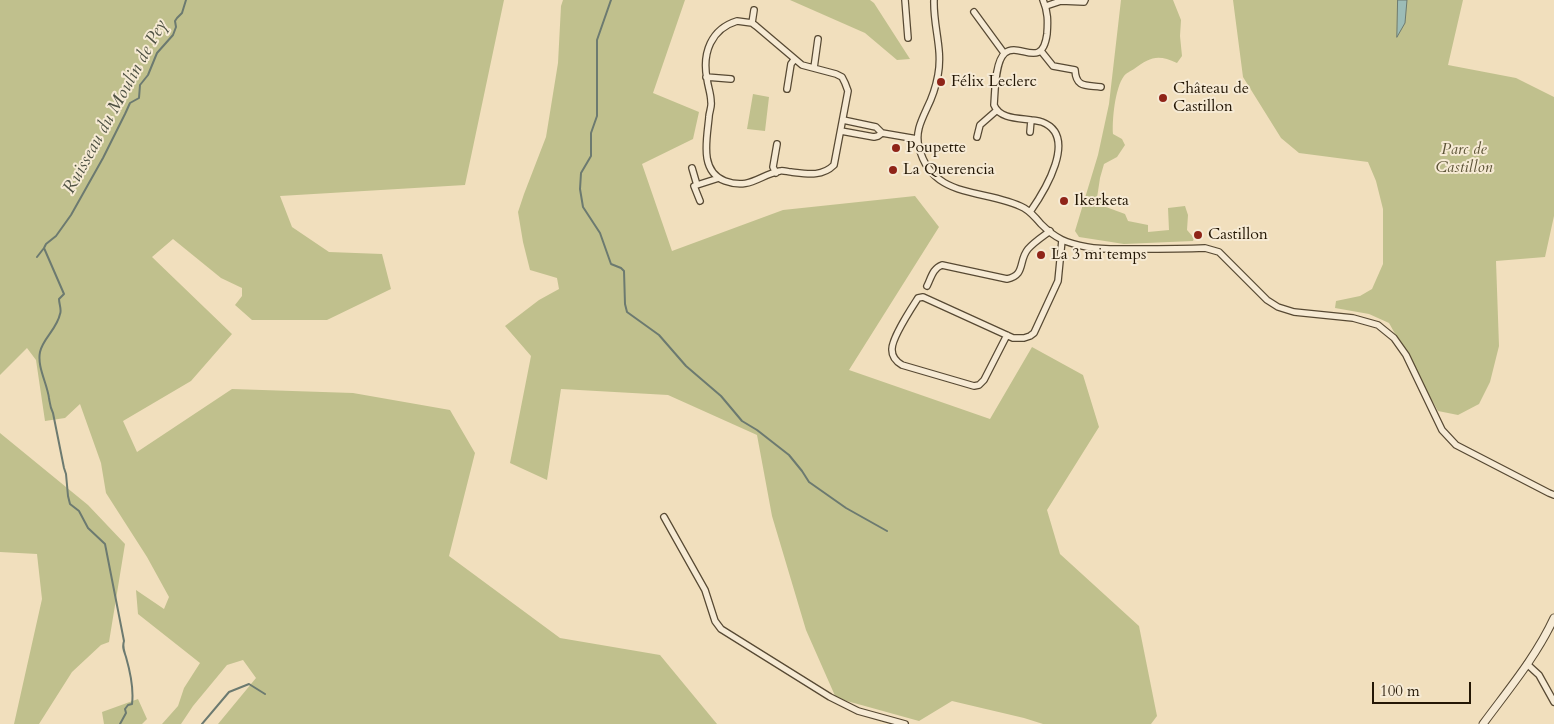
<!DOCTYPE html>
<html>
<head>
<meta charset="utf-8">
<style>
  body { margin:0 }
  #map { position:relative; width:1554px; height:724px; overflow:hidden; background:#f1dfbd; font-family:Cardo,serif }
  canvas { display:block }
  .scale { position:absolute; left:1372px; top:682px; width:99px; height:22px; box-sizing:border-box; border:2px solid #241705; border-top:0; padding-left:6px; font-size:15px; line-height:18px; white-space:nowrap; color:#241705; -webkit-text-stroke:4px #f6ead4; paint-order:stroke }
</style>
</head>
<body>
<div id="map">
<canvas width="1554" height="724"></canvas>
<div class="scale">100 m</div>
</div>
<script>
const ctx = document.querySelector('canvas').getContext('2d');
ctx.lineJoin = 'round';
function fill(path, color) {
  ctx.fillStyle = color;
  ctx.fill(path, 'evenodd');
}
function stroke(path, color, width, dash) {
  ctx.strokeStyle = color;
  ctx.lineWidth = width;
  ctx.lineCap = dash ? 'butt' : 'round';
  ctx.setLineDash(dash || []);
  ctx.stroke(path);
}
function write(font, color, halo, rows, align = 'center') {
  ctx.font = font + ' Cardo,serif';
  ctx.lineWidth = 4;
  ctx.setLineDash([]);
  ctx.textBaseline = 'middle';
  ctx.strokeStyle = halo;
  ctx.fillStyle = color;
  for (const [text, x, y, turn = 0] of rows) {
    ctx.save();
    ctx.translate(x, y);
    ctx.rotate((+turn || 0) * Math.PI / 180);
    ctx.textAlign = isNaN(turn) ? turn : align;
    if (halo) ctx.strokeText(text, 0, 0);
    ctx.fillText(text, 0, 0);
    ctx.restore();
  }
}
const green = new Path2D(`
  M0 0H504L465 185 280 196 292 227 329 252 382 254 391 289 327 320H252L235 305 242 296V288L221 278 173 239 152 257 232 334 191 381 123 421 137 452 232 389 353 393 450 410 475 453 449 556 560 638 660 655 717 724H218L256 678 243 660 227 665 193 706 181 724H162L178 706 184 688 200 663 138 614 136 590 164 609 169 597 147 557 106 493 101 463 80 404 65 418 45 421 36 360 27 348 0 375Z
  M563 0H685L653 93 699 112 693 139 642 164 672 251 783 210 915 196 939 227 849 370 990 419 1032 347 1083 375 1099 427 1047 510 1060 554 1139 626 1157 716 1151 724H1043L1024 718 952 701 919 721 836 698 806 630 772 516 757 435 668 395 561 389 547 480 510 463 531 356 505 326 539 300 559 289 557 278 530 270 523 242 518 212 524 194 546 137 558 63 561 6Z
  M790 0H870L874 3 910 59 897 60 865 33Z
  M1121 0H1173L1181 20 1180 36 1182 56 1177 63C1158 54 1150 57 1134 69 1131 71 1126 73 1124 76 1115 88 1112 120 1113 134L1122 139 1125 145 1117 157 1104 164 1100 178 1097 198 1106 207 1125 214 1128 221 1148 225V232L1169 230 1168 208 1185 206 1188 215 1187 230 1194 238 1193 241 1124 244 1079 237 1075 231 1098 155 1109 104Z
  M1233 0H1463L1448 65 1516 78 1554 97V216L1545 257 1496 261 1499 346 1490 382 1479 404 1458 415 1438 411 1389 323 1369 314 1335 308 1336 301 1360 296 1372 289 1383 264V209L1376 181 1368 162 1299 153 1281 138 1243 77Z
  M753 94 769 97 765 131 747 129Z
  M0 433 88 505 125 544 109 642 101 645 72 672 39 724H14L42 599 37 554 0 552Z
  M138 699 147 719 142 724H104L102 712Z`);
const water = new Path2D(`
  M1398 0H1407L1405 23 1397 37Z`);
const stream = new Path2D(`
  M611 0 597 40V116L591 133V156L581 173 580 189 583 207 600 233 611 264 621 268 624 271 625 304 627 312 659 335 686 366 721 396 742 421 757 430 789 455 802 471 809 482 846 508 887 531
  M37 257 44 248
  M120 724 126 713 125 709 128 705 132 704C134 689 130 671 126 657 124 651 122 647 124 641L105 544 88 528 79 511 70 504 68 496 66 474 64 468 53 413C50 407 50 404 49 398 47 383 37 367 40 352 43 338 57 329 60 314 62 310 59 304 59 299L64 294 44 248 46 244 56 236 71 215 103 158 125 114 130 103 139 98 140 85 148 75 157 53 173 35 176 27 175 21 177 18 182 13 186 0
  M202 724 229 692 249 684 265 694`);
const minor = new Path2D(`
  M905 0 908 38
  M934 0C933 26 943 49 938 75 936 86 932 98 927 108 921 121 915 133 919 147 932 201 987 188 1024 208 1031 212 1036 218 1041 224 1056 239 1066 243 1087 247 1103 250 1120 249 1136 249 1159 249 1182 249 1205 248L1219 252 1267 300 1278 307 1294 312 1353 318 1378 325 1394 338 1406 355 1442 430 1456 445 1549 493 1554 495
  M1046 6 1061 1 1084 2 1085 0
  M974 12 1004 53
  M737 21 752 23 756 26 802 65 836 74 842 77 845 83 848 91 834 165C822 177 807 174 791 172 788 172 783 170 780 171 759 175 750 190 725 181 699 171 707 139 709 117 709 112 712 107 711 102 711 94 708 87 707 79 702 53 711 29 737 21Z
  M752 23 754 10
  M1041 51 1053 66 1075 70C1076 88 1086 85 1101 87
  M814 68 818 39
  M706 77 731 79
  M787 89 791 64 794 60
  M843 120 876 127 882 133 917 139
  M841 131 874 137 878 136 882 133
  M1030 132 1031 120
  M977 137 980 125 996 111
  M692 168 697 185 719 178
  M776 173 773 167 777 144
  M697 185 694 186 700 201
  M1030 212C1044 192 1079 136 1042 122 1026 117 1001 122 994 105 995 92 995 61 1005 53 1019 41 1042 71 1047 34 1048 21 1048 12 1043 0
  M927 286C931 278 933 268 942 265L1007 279C1026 275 1018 261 1028 249 1034 242 1042 237 1050 231
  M1007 335 984 380 979 385 974 386 902 365C897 362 892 357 892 350 891 339 911 309 918 298L923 297 1013 338H1024L1030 336 1034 333 1058 281 1062 240
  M664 517 705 590 715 621 721 629 830 697 858 711 905 724
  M1527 664 1539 675 1554 702`);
const tertiary = new Path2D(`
  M1483 724C1508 690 1536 657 1554 618`);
const markers = [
  [941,82,5,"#8f2418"],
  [1163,98,5,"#8f2418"],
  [896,148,5,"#8f2418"],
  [893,170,5,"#8f2418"],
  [1064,201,5,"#8f2418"],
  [1198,235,5,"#8f2418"],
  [1041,255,5,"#8f2418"]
];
const poiNames = [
  ["Félix Leclerc",951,82],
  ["Château de",1173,89],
  ["Castillon",1173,107],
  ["Poupette",906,148],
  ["La Querencia",903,170],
  ["Ikerketa",1074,201],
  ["Castillon",1208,235],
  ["La 3 mi temps",1051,255]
];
const parkNames = [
  ["Parc de",1464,150],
  ["Castillon",1464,168]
];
const waterNames = [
  ["Ruisseau du Moulin de Pey",116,107,-61]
];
fill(green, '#c0c08d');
fill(water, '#9cbcb7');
stroke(water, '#6c7a70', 1);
stroke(stream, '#6c7a70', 2);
stroke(minor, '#574933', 8);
stroke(tertiary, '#574933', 9);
stroke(minor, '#f6ead4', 5.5);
stroke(tertiary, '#f6ead4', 7);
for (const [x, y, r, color] of markers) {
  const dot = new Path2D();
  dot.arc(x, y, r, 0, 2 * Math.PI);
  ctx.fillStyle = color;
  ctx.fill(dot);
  stroke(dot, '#f6ead4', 2);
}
write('16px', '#241705', '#f6ead4', poiNames, 'left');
write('italic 16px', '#5b5235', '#f6ead4', parkNames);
write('italic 18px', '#4e5143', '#f6ead4', waterNames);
</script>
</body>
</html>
